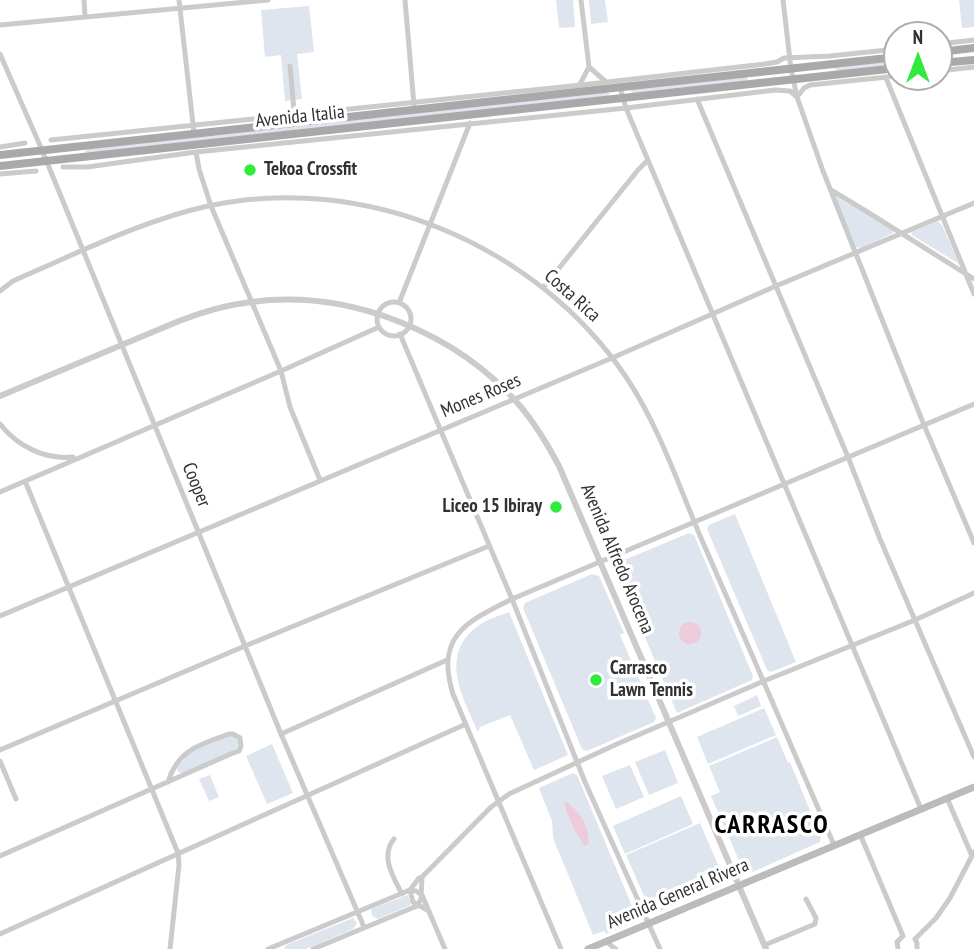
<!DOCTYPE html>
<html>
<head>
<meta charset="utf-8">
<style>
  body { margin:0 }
  #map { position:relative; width:974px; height:949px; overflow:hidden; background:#fff; font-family:"PT Sans Narrow",sans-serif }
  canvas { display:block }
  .north { position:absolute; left:883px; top:21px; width:70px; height:70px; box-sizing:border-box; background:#fff; border:2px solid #adadad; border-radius:50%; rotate:0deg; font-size:19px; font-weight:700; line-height:28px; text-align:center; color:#313131 }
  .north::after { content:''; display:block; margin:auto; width:24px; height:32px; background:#30eb3e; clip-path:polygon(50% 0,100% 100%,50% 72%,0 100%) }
</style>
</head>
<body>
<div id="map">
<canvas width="974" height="949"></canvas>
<div class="north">N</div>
</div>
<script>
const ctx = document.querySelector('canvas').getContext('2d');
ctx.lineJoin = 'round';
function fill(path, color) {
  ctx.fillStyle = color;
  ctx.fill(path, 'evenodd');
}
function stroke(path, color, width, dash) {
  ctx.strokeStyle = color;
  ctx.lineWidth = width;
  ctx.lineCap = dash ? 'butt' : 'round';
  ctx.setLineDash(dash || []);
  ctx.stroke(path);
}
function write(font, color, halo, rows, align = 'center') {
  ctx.font = font + ' "PT Sans Narrow",sans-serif';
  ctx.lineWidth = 7;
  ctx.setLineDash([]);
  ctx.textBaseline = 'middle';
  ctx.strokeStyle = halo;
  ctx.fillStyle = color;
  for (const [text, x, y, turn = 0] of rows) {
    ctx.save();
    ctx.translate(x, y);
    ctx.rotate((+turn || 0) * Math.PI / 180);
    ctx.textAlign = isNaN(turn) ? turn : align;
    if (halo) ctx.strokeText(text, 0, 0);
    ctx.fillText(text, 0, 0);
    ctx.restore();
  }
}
const green = new Path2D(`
  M556 0H573L575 27 559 28Z
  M589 0H605L608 22 591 24Z
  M959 0H974V27L962 28Z
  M309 6 314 52 297 54 302 99 285 101 281 55 265 57 261 10Z
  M897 59V64L837 71 834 68 836 66Z
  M747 77 748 80 745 81 633 93 630 91 631 89Z
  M607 92 610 94 608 96 87 153 85 151 87 149Z
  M835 196 893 230V233L862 248 856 247Z
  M938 221 942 225 959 264 912 235 911 232Z
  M735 514 796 662 771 672 767 670 707 529 709 525Z
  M689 533 694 535 753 676 752 680 677 713 616 569 617 563Z
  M592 574 599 576 624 633 620 635 656 718 654 722 587 751 582 749 523 608 525 603Z
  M509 612 568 755 534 770 510 715 480 727 478 732C463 697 438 655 478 626 487 619 499 616 509 612Z
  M757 695 761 706 738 716 734 706Z
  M764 708 776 735 708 764 697 737Z
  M232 735 239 741 237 749 183 773 178 772 177 767 190 752Z
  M777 737 788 763 790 762 821 837 820 842 748 874 744 872 711 796 720 792 709 766Z
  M272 744 293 793 267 804 246 756Z
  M665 750 678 783 649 795 635 762Z
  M630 765 644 797 616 809 602 776Z
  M573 773 577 775 637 918 635 922 606 934 604 931 593 935 553 838 552 821 539 788Z
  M210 775 219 797 209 801 199 779Z
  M681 796 693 824 625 854 613 826Z
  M700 823 725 881 723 885 655 913 651 912 626 855Z
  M408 895 411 905 378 919 372 916 371 910 373 908Z
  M353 918 357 923 353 929 306 949H284L286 945Z`);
const water = new Path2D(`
  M679 633a11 11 0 1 1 22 0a11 11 0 1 1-22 0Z
  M567 802C581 814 588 824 589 843L585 846C575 833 569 819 564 803Z`);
const minor = new Path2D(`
  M84 0 85 16
  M179 0 194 133
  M405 0 414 105
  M581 0 589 67
  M783 0 791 69 797 97 823 171 924 425 974 543
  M0 25 268 0
  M939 44 974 40
  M0 54 42 150 281 734 364 927
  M290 66 295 122
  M939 71 974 67
  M886 78 974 294
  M579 86 589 67 605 81
  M617 87 620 88 626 108 921 809
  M797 97 804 88 810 85 897 76
  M697 99 848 457 880 539 974 757
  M51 140 581 85 765 64 777 62 784 58 830 56 897 49
  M0 147 25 143
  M196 152 199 169 211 206 281 371 290 407 320 480
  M63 167H87L196 152 626 108 775 90 790 91 797 97
  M0 174 36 171
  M831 190 869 213 974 279
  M543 288 638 170 648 160
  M0 291 13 281 24 276C84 250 145 220 208 206 365 172 537 245 626 377 659 426 678 484 701 538 746 640 790 743 834 845
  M377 319a17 17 0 1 1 34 0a17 17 0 1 1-34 0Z
  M399 303 470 123
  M400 334 512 599 585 782 660 949
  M0 424C17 446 45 460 73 457
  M25 481 178 853 179 865 170 949
  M0 492 281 371 379 327
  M0 616 612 358 776 286 974 203
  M281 734 447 660
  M0 750 245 646 489 546
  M0 761 16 799
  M947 798 972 856
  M860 834 903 936
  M394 839C380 856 393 877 402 894
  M0 856 233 753 239 751 241 746 240 738 233 734H229C200 745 178 749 168 782
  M410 890 416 891 422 895 445 949
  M410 890 413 902 429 911
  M0 934 466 724
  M915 939 936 918 950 898 974 852
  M915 939 917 943V949
  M606 942 616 949
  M765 945 815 924 816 918 806 899
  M268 949 410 890 419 878 422 877 491 807 509 794 617 744 764 681 915 620 974 593
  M313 949 417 906 421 899 422 877
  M561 949 453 694C435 636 466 622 512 599L974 404
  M898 949 897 942 903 936`);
const tertiary = new Path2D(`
  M0 396 179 321C202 312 226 305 251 302 349 289 457 332 521 407 536 425 548 445 559 466L766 949`);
const secondary = new Path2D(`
  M588 949 974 787`);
const primary = new Path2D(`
  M939 52 974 48
  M939 63 974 60
  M0 155 897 57
  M0 166 897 68`);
const markers = [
  [250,170,7,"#30eb3e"],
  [556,507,7,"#30eb3e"],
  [596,680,7,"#30eb3e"]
];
const streetNames = [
  ["Avenida Italia",300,117,-6],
  ["Costa Rica",572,296,42],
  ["Mones Roses",481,396,-23],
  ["Cooper",196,485,68],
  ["Avenida Alfredo Arocena",617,559,67],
  ["Avenida General Rivera",678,894,-23]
];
const poiNames = [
  ["Tekoa Crossfit",264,170],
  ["Liceo 15 Ibiray",542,507,"right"],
  ["Carrasco",610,669],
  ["Lawn Tennis",610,691]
];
const districtNames = [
  ["CARRASCO",772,826]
];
fill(green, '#dfe5ee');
fill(water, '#eecbdb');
stroke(minor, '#cbcbcb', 5);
stroke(tertiary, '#cbcbcb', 6);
stroke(secondary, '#bbb', 7);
stroke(primary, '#a9a9a9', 8);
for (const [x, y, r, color] of markers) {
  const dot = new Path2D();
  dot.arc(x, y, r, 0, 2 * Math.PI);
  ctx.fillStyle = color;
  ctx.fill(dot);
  stroke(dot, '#fff', 2.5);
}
write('19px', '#313131', '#fff', streetNames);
write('bold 19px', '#313131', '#fff', poiNames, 'left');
ctx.letterSpacing = '2px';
write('bold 26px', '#000', '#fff', districtNames);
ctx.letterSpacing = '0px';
</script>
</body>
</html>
